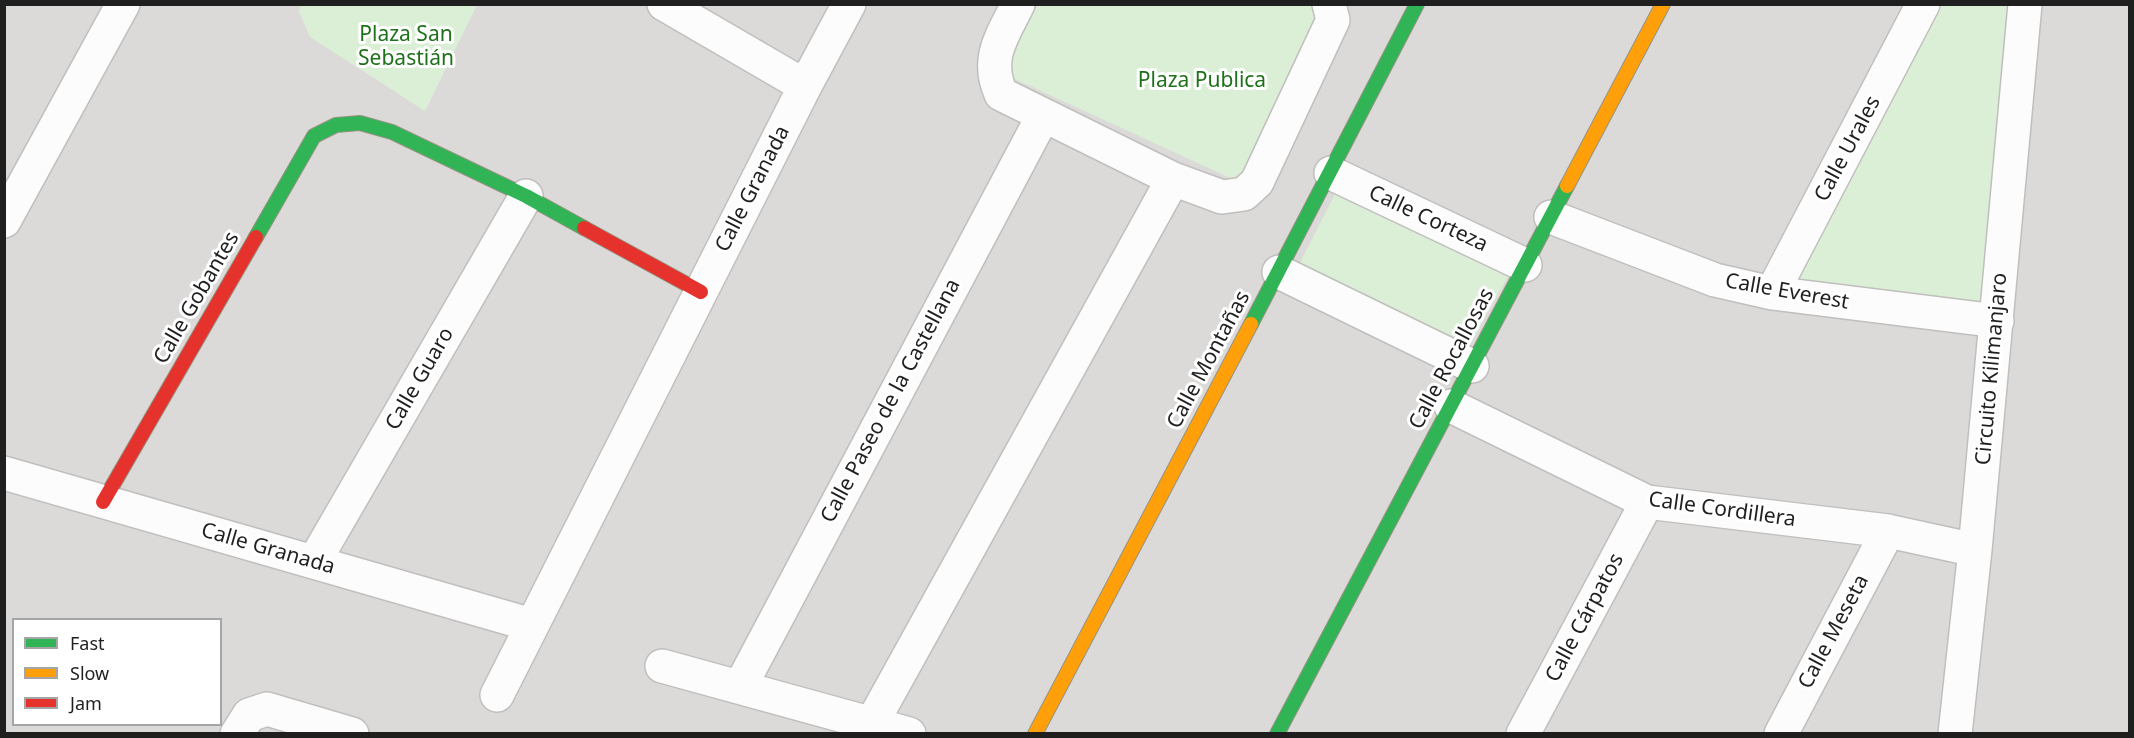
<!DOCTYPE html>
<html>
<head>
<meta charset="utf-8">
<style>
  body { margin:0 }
  #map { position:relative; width:2134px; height:738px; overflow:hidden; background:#eceae8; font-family:"Noto Sans",sans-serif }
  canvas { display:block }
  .frame { position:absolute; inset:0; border:6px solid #1f1f1f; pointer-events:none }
  .legend { position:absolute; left:12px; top:618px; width:210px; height:108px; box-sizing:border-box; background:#fff; border:2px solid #a5a5a5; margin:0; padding:8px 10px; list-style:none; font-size:18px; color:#1f1f1f }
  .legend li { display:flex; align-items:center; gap:12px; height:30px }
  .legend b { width:30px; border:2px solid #a5a5a5 }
</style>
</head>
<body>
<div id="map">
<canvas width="2134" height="738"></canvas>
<div class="frame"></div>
<ul class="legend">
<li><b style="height:8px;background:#30b455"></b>Fast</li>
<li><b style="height:8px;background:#ff9f0a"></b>Slow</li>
<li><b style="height:8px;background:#e5322d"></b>Jam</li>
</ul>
</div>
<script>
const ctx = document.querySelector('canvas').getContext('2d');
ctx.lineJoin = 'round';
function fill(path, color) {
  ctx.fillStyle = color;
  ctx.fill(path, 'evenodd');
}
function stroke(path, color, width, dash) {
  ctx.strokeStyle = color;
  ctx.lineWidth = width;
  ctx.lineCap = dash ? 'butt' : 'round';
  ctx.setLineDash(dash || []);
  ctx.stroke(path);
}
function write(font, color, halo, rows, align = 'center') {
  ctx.font = font + ' "Noto Sans",sans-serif';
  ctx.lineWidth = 6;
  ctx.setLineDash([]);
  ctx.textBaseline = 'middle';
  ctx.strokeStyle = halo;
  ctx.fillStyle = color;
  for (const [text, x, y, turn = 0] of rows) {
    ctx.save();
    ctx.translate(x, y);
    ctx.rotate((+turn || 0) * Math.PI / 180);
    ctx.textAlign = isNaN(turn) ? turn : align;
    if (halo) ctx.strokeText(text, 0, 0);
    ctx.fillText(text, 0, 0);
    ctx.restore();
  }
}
const residential = new Path2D(`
  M4 5H2129V733H5ZM14 620H220V724H14Z`);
const park = new Path2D(`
  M301 4H477V5L425 111 310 37 299 11Z
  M1308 4 1322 12 1239 182 1002 73 1038 5Z
  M1936 5H2010L1986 308 1796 282Z
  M1338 188 1512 269 1466 352 1299 265Z`);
const street = new Path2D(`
  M664 4 805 86
  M1018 4C1002 37 985 58 1001 94L1173 179 1222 197 1244 194 1257 182 1333 20 1329 4
  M1331 173 1525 265
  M1551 217 1715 280 1772 293 1997 321
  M4 221 123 4
  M1279 272 1472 366
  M1772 293 1923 4
  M1451 406 1647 502 1888 531 1975 550
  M4 473 532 625
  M314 562 526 196
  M662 666 909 734
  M740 687 1043 116
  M497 695 805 86 849 4
  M872 723 1173 179
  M237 734 249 715 267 709 352 734
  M1523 734 1647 502
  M1781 734 1888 531
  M1955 734 1975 550 2025 4`);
const fast = new Path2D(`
  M256 237 314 136 336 125 360 123 392 132 526 196 584 228
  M1251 324 1417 4
  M1277 734 1567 186`);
const slow = new Path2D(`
  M1567 186 1663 4
  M1035 734 1251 324`);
const jam = new Path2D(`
  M584 228 701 292
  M103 502 256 237`);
const parkNames = [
  ["Plaza San",406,35],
  ["Sebastián",406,59],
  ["Plaza Publica",1202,81]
];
const streetNames = [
  ["Calle Urales",1848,149,-62],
  ["Calle Granada",753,189,-63],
  ["Calle Corteza",1428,219,25],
  ["Calle Everest",1787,292,10],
  ["Calle Gobantes",197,298,-60],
  ["Calle Rocallosas",1452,359,-62],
  ["Calle Montañas",1209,360,-62],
  ["Circuito Kilimanjaro",1992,369,-85],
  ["Calle Guaro",420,379,-60],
  ["Calle Paseo de la Castellana",891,401,-62],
  ["Calle Cordillera",1722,510,8],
  ["Calle Granada",268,549,16],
  ["Calle Cárpatos",1585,618,-62],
  ["Calle Meseta",1834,632,-62]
];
fill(residential, '#dcdad9');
fill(park, '#daefd6');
stroke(street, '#c0bfbe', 36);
stroke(fast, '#959482', 16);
stroke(slow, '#959482', 16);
stroke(jam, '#959482', 16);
stroke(street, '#fcfcfc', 33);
stroke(fast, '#30b455', 14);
stroke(slow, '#ff9f0a', 14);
stroke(jam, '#e5322d', 14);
write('21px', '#1d7119', '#fff', parkNames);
write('21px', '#1f1f1f', '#fff', streetNames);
</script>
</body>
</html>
